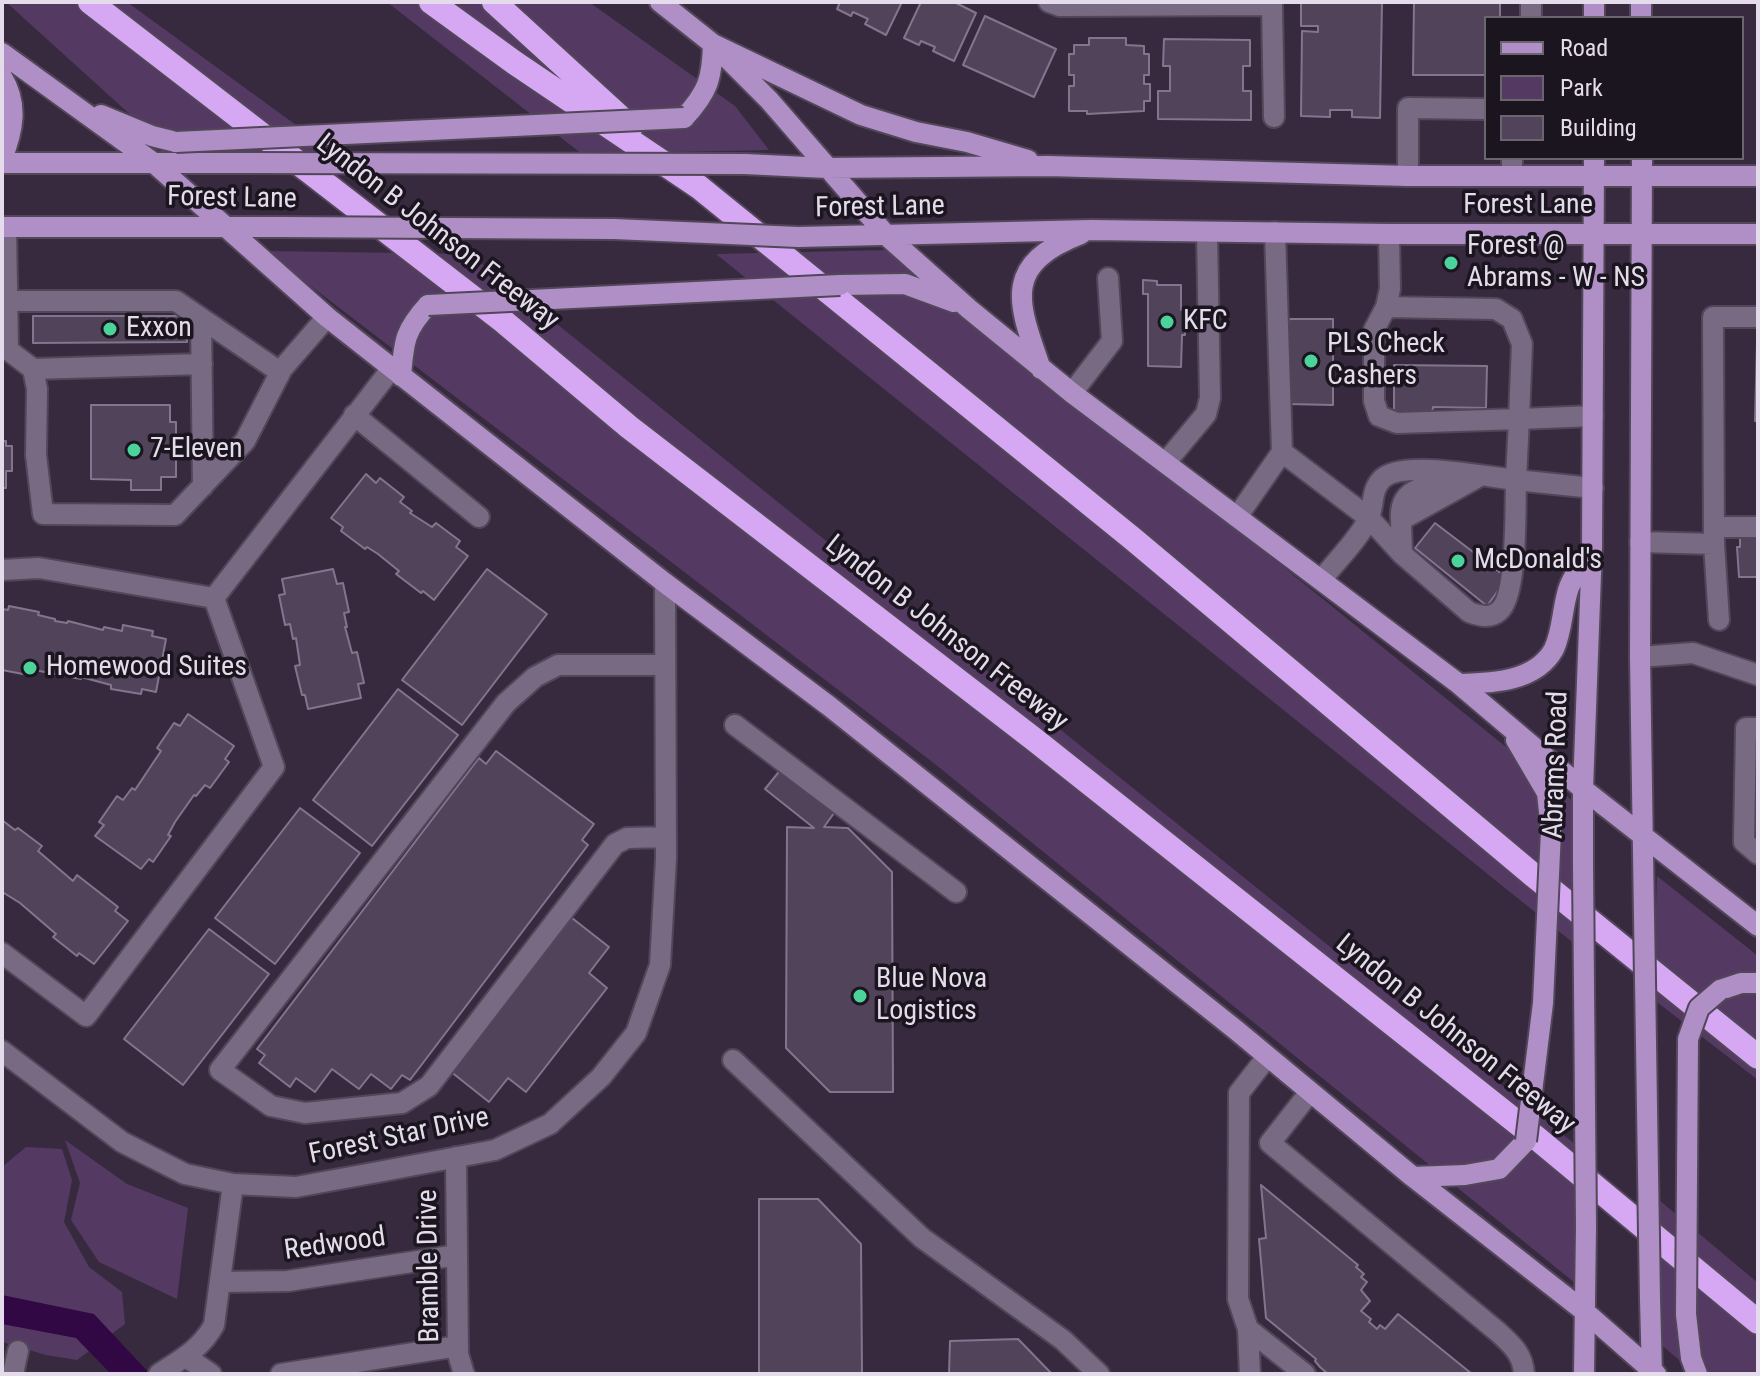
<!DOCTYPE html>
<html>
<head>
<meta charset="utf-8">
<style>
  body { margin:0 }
  #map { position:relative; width:1760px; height:1376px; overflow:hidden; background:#372a3f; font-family:"Roboto Condensed",sans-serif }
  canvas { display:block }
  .frame { position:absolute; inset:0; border:4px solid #e4dcea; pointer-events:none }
  .legend { position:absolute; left:1484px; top:16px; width:260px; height:144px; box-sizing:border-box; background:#1b151f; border:2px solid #6b6570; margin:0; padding:10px 14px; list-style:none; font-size:24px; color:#e4dcea }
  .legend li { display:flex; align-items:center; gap:16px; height:40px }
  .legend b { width:40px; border:2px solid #6b6570 }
</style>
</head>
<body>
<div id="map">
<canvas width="1760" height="1376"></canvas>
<div class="frame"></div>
<ul class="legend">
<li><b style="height:10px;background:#b08fc6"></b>Road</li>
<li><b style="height:22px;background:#543a63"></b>Park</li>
<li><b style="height:22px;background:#514359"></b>Building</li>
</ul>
</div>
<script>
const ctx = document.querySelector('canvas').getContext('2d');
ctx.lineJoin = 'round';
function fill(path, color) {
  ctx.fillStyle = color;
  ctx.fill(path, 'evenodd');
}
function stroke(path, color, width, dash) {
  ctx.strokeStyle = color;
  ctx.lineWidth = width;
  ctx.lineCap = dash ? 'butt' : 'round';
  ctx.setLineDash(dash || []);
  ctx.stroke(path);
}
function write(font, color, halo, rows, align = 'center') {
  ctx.font = font + ' "Roboto Condensed",sans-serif';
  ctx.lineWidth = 7;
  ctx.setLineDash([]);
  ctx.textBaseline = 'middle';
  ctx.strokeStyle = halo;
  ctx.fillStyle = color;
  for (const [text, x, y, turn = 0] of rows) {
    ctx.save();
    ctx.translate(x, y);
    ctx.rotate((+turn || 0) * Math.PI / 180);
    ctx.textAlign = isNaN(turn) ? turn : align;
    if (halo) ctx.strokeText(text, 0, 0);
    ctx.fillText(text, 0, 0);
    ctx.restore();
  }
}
const green = new Path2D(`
  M6 2H127L333 152 177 157Z
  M387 2H589L735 106 769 150 582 154Z
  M891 250 1579 806 1576 945 716 254Z
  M265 251 470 254 1576 1145 1575 1283 935 764Z
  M1657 876 1758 956V1080L1653 999Z
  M65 1140 127 1184 188 1208 177 1299 99 1262 71 1220 80 1183Z
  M26 1147 62 1149 72 1180 64 1222 89 1267 122 1292 125 1324 77 1360 46 1355 2 1342V1167Z
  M1653 1195 1758 1283V1374H1696L1659 1343Z`);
const water = new Path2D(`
  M2 1295 94 1314 150 1374H111L76 1338 2 1324Z`);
const building = new Path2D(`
  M840 2H902L886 35 865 24 868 19 853 12 851 16 837 9Z
  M921 2H954L976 13 954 61 933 51 935 47 921 41 919 45 904 38Z
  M1301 2H1382L1380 118 1352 117V110H1330V117L1301 116 1302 31 1318 32V26H1301Z
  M1414 2H1500V18H1486V75H1413Z
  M985 16 1056 49 1034 97 963 65Z
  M1089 38H1126V45L1144 46V54H1149V75H1144V84H1150V101H1144V111L1087 114V111H1069V86H1074V75H1069V54H1074V45H1089Z
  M1164 39 1250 40V66H1243V91H1251V120L1158 119V91H1170V66H1163Z
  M1143 280 1157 281V285H1181V310H1186L1185 335H1182L1181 367 1148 366V294H1143Z
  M33 316H187V342L33 343Z
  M1289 319H1333V405L1288 404Z
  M1757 343H1758V421H1755Z
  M1394 365 1487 366 1486 408 1433 407 1432 415 1394 414Z
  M91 405H170V422H176V477H161V490H131V480L91 479Z
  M2 441H6V446H12V471H6V488H2Z
  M366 474 376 483 380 478 404 497 400 502 412 511 410 513 432 527 436 523 460 541 456 547 468 556 434 600 423 591 421 593 396 574 399 571 378 554 367 547 365 549 341 531 343 527 331 518Z
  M1435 523 1502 574 1500 588 1487 606 1415 548Z
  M1740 536H1758V577H1739L1737 547H1740Z
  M333 569 337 584 343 583 349 612 344 613 347 627H345L352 653 357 652 364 683 358 684 361 698 308 709 305 695H302L295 666 300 665 296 638 293 639 290 624 285 625 279 595 285 594 282 579Z
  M487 569 547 614 462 725 402 680Z
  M9 606 39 612 38 615 55 619V621L67 623 68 621 103 630 104 627 122 631 123 625 153 631 152 636 166 639 156 692 142 689 141 694 111 689V685L81 677V679L29 669 28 675 2 670V609L8 610Z
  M398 689 458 735 372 846 313 800Z
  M188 714 234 746 225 759 229 762 210 788 205 785 196 796 194 795 175 822 168 835 171 836 153 862 149 859 141 869 95 836 104 825 99 822 117 796 123 800 132 788 135 790 161 751 157 748 174 723 180 726Z
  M496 751 594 824 582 840 588 845 410 1080 402 1075 391 1089 371 1074 359 1089 332 1069 315 1092 296 1078 290 1087 259 1063 265 1055 257 1049 479 758 486 764Z
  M782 768 837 809 824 827 848 828 892 872 893 1092H830L786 1048 787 827 814 828 765 789Z
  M300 808 360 853 275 964 215 918Z
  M2 820 15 830 18 828 42 846 38 851 73 881 77 875 118 907 115 911 128 921 94 964 79 953 77 956 53 937 56 934 20 903 4 893 2 896Z
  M572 918 609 947 589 973 607 988 526 1092 508 1078 489 1102 450 1071Z
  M209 929 269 974 183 1085 124 1039Z
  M1261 1185 1358 1265 1356 1267 1364 1274 1361 1277 1367 1282 1361 1290 1370 1301 1361 1311 1371 1319 1369 1322 1377 1329 1380 1325 1385 1329 1398 1314 1472 1374H1328L1320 1367 1315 1361 1316 1359 1266 1318 1259 1239 1266 1238Z
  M759 1199H818L861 1244 862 1374H759Z
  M1018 1339 1052 1374H949L950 1341Z`);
const minor = new Path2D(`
  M1049 2 1060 6 1272 5 1274 117
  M1531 18V2
  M1512 158V176
  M1408 176V108L1486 109
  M6 227 8 350 33 369 37 389 36 455 43 514 175 515 245 441 282 369 327 317
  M1389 234 1390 289 1386 307 1496 309 1512 319 1522 344 1519 419 1593 416
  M8 301H176L280 372
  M1386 307 1374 330V401L1379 416 1397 423 1519 419 1516 480 1593 488
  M201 318 203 486
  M33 369 202 364
  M1072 393 1112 341 1108 278
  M354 415 479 517
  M1282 452 1369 518 1402 554
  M1166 462 1206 414 1210 398 1207 232
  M1237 517 1282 452 1275 232
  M1401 520C1398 485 1431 484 1457 487
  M1714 527H1758
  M1640 542 1714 544 1719 620
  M1714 544 1713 317H1758
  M2 570 39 568 214 598 392 368
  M1322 579C1337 560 1357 541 1368 520 1375 506 1370 491 1382 479 1402 459 1487 477 1516 480 1515 506 1518 596 1499 611 1490 619 1480 616 1469 612L1402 554 1401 520 1480 476
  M1640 657 1693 653 1758 675
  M665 665H558L535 677 506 703 220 1070 271 1106 305 1113 402 1103 429 1086 615 844 627 838 666 837
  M735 725 956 892
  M1758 728H1746L1744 842 1758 854
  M2 953 86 1016 274 767 214 598
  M2 1051 122 1142 185 1174 233 1184 296 1187 378 1172 495 1150 550 1124 601 1077 636 1033 660 965 666 858 665 583
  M733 1060 922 1238 1063 1340 1099 1374
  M1310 1092 1270 1143 1498 1332C1512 1345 1523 1354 1524 1374
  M456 1157 458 1354 464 1374
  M221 1282 288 1281 457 1255
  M1248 1329 1305 1374
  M186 1357 211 1374
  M13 1374 18 1351
  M159 1374C180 1360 201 1349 214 1325L233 1184
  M281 1374 458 1346
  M1250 1374 1248 1329 1238 1299 1239 1093 1267 1057`);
const major = new Path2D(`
  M660 2 713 44 769 100 887 236 969 309 1072 393 1459 684 1583 789 1758 926
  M1641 2V18
  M1594 18V2
  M2 53 154 163 327 317 665 583 829 706 1236 1030 1413 1177 1584 1311 1656 1374
  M2 77C19 105 13 131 2 159
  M101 115 152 136 176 142
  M684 118C708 92 712 79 713 44L861 115 916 132 967 142 1028 160
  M1642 158 1640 657 1644 916
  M2 163H242
  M745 164 827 168 1048 166 1408 176H1758
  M2 227H281
  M798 237 1091 230 1389 234H1758
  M840 285 905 284 954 302
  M1041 369C1018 303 1001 265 1081 234
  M401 376C404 342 404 331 428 305
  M1459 684C1492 683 1536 682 1554 649 1562 632 1562 612 1567 594 1570 579 1583 564 1590 551
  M1516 740 1547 793 1551 831
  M1583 865V789L1592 547 1594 158
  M1720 990 1741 983H1758
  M1413 1177 1465 1175 1499 1169 1526 1141
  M1650 1299 1652 1374
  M1686 1314 1691 1358 1697 1374
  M1584 1374 1586 1227`);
const highway = new Path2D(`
  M90 2 503 321 629 427 1035 740 1539 1140 1758 1322
  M431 2 515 63 699 187 1133 539 1533 875 1758 1057
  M494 2 631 127`);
const majorBridge = new Path2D(`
  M176 142 684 118
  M242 163 745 164
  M281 227 614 229 798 237
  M428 305 840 285
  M1583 865 1586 1227
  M1644 916 1650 1299
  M1526 1141 1543 1003 1551 831
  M1686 1314 1688 1039 1699 1008 1720 990`);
const markers = [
  [1451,263,8,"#4cd39b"],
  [1167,322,8,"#4cd39b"],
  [110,329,8,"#4cd39b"],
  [1311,361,8,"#4cd39b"],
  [134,450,8,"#4cd39b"],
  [1458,561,8,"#4cd39b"],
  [30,668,8,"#4cd39b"],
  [860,996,8,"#4cd39b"]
];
const streetNames = [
  ["Forest Lane",232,199,1],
  ["Forest Lane",1528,206],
  ["Forest Lane",880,208,-1],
  ["Lyndon B Johnson Freeway",437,233,38],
  ["Lyndon B Johnson Freeway",946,634,38],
  ["Abrams Road",1557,765,-88],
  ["Lyndon B Johnson Freeway",1455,1035,39],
  ["Forest Star Drive",399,1137,-12],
  ["Redwood",335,1245,-8],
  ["Bramble Drive",430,1266,-91]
];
const poiNames = [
  ["Forest @",1467,247],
  ["Abrams - W - NS",1467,279],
  ["KFC",1183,322],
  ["Exxon",126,329],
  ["PLS Check",1327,345],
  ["Cashers",1327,377],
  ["7-Eleven",150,450],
  ["McDonald's",1474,561],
  ["Homewood Suites",46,668],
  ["Blue Nova",876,980],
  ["Logistics",876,1012]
];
fill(green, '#543a63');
fill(water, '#310744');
fill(building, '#514359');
stroke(building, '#84758e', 2);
stroke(minor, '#514758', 24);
stroke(major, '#514758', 24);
stroke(highway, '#514758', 28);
stroke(minor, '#786a82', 20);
stroke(major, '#b08fc6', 20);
stroke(highway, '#d6a8f3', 24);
stroke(majorBridge, '#514758', 24, []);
stroke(majorBridge, '#b08fc6', 20);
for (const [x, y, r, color] of markers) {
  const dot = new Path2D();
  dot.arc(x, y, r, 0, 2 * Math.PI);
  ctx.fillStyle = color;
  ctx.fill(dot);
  stroke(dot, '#1b151f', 3);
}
write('28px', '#e4dcea', '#1b151f', streetNames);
write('28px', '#e4dcea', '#1b151f', poiNames, 'left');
</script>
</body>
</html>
